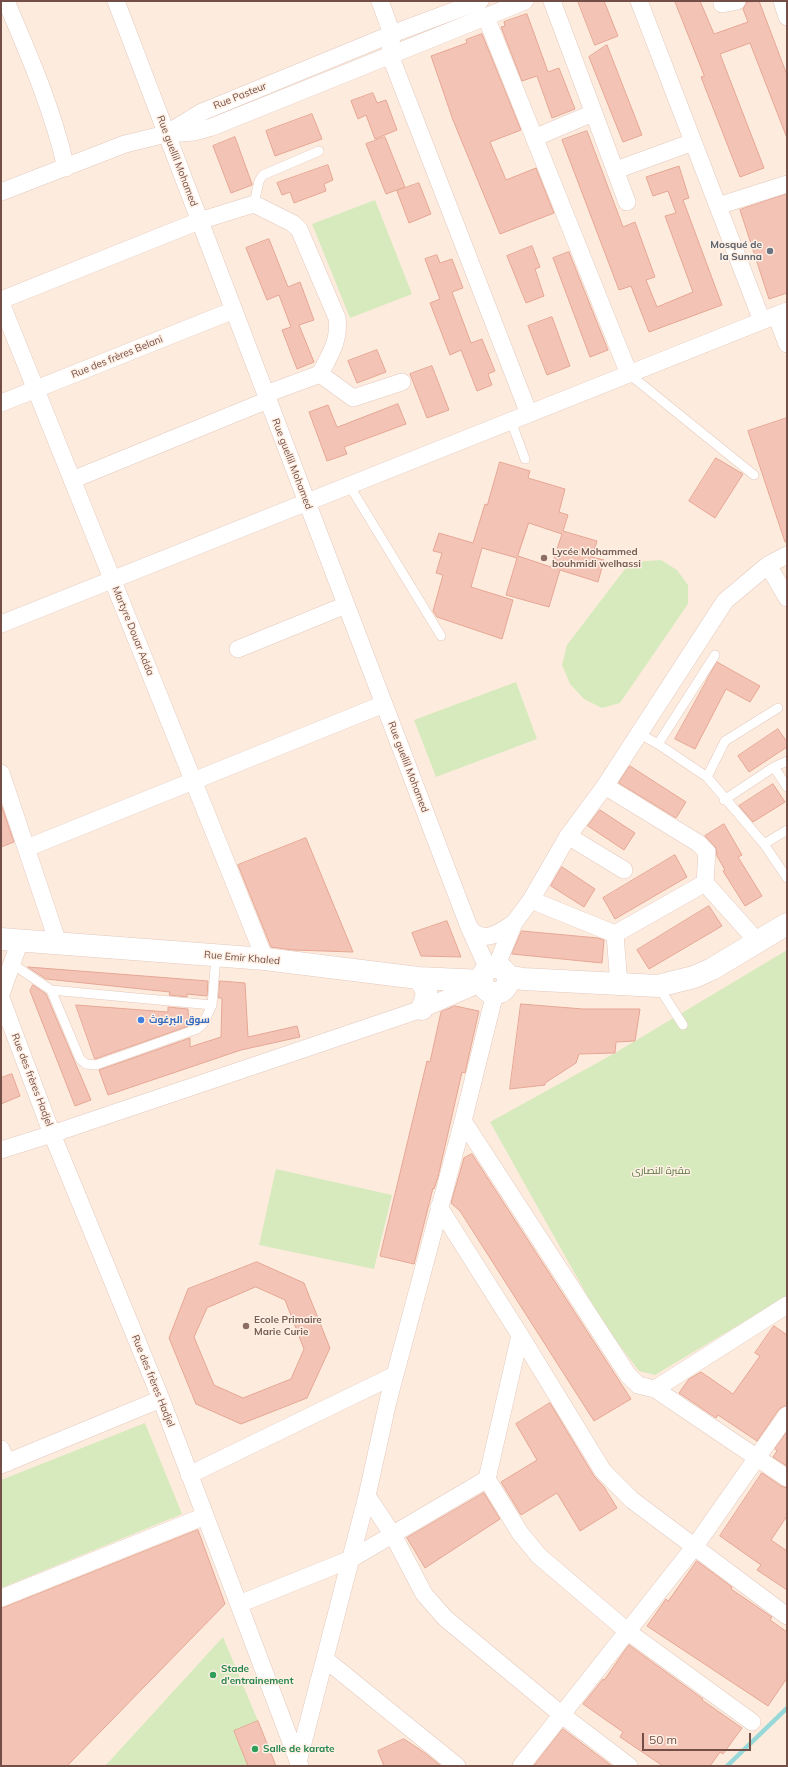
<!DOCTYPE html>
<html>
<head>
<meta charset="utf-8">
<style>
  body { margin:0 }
  #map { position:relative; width:788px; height:1767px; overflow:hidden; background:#fdecde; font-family:Mulish,sans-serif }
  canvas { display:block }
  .frame { position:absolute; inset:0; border:2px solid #734e46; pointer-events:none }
  .scale { position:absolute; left:642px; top:1733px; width:109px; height:18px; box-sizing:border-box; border:2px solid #734e46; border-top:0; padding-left:5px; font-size:12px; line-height:14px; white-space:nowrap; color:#734e46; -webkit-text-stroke:3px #fff0e5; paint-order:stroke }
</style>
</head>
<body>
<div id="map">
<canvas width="788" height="1767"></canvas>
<div class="frame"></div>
<div class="scale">50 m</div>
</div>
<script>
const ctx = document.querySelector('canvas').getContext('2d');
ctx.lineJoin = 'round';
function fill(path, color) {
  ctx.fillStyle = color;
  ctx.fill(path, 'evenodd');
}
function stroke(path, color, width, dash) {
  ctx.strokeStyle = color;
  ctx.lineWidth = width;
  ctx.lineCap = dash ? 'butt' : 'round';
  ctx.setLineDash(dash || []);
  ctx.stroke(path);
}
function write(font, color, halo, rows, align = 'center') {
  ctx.font = font + ' Mulish,Cairo,sans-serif';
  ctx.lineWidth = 3;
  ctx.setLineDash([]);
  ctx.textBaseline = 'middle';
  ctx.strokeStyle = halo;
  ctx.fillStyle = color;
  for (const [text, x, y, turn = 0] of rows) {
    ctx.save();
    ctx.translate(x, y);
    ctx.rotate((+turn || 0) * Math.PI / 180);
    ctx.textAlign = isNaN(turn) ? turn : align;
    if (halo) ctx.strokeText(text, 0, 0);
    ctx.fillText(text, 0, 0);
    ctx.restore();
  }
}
const green = new Path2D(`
  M375 200 412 294 350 318 312 224Z
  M661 560 677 570 688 585V604L620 703 602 708 584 699 570 684 562 665 567 645 628 565 633 562Z
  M516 682 537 739 436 777 414 720Z
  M787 950V1296L655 1375 639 1371 602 1322 490 1122 615 1053Z
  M276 1169 392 1195 374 1269 259 1245Z
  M145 1423 182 1514 1 1588V1480Z
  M223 1637 258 1721 234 1731 248 1766H105Z`);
const stream = new Path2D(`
  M727 1766 787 1708`);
const building = new Path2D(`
  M578 1H604L618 36 595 45Z
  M675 1H700L714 34 748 22 743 9 747 2 759 1 787 75V138L750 43 720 54 764 168 740 177 701 77 704 76Z
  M527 14 548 72 559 68 575 109 552 118 537 76 522 81 501 27 505 26 504 22Z
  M482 34 521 130 490 142 506 180 536 168 554 213 500 234 453 120 431 56 467 43 466 40Z
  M607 45 642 135 623 142 589 57Z
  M373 93 377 103 386 100 397 130 375 139 366 115 358 119 351 101Z
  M312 114 322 139 275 156 266 131Z
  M587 131 623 227 635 222 655 277 646 280 657 307 693 292 665 216 676 213 668 191 653 196 646 177 679 166 689 198 683 200 722 305 649 332 631 286 619 290 562 140Z
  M235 137 252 184V185L231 193 213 146Z
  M385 137 405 187 386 194 366 144Z
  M328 165 333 180 324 184 326 191 294 203 290 192 282 195 277 183Z
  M419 183 431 214 409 223 397 191Z
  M787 194V293L769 299 740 210Z
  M269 239 288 287 300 282 314 320 299 325 314 362 297 369 282 330 291 327 279 295 267 300 246 248Z
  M532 246 540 267 535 269 544 296 526 303 507 256Z
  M569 252 608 350 590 357 553 258Z
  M437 255 440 263 452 259 463 288 452 292 471 343 482 339 495 371 488 374 492 385 477 391 461 350 450 355 430 303 440 299 425 259Z
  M552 317 570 366 547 375 528 326Z
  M377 350 386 372 357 383 348 361Z
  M432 366 449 410 427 418 410 374Z
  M398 404 406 424 344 447 347 454 327 461 309 412 328 405 337 427Z
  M787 418V542H785L748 431Z
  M716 458 743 474 715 518 689 501Z
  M500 462 530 471 528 478 565 489 559 512 568 515 563 531 597 541 592 557 604 560 598 582 560 570 549 607 506 595 517 558 482 548 471 587 513 600 502 639 437 617 433 611 443 575 436 573 442 553 433 551 439 533 473 543 485 504 487 505ZM529 523 562 534 551 567 518 556Z
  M717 662 760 686 750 702 726 689 695 749 675 739Z
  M778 729 787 742V747L749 772 738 756Z
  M630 766 686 802 676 818 619 783Z
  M773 784 785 802 753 822 739 806Z
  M1 804 14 842 1 847Z
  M600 810 635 833 624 850 588 826Z
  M724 824 742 855 738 857 762 896 745 906 723 871 725 870 717 856 716 848 705 836Z
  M306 838 353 952 293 950 271 947 238 865Z
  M675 855 687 877 615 919 603 898Z
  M562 867 595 889 584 907 551 886Z
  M709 906 722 926 649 969 637 950Z
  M447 921 461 957 421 956 412 933Z
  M522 931 598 938 604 940 602 963 512 954Z
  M28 967 208 981 207 996 187 994V997L169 995 170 992 46 979Z
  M220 981 245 983 248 1037 297 1026 300 1037 241 1050 108 1095 99 1070 190 1038V1047L221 1037 222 998H219Z
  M33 985 46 994 91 1100 75 1106 30 991Z
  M521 1004 583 1009H640L635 1041 616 1042 615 1053 579 1054 576 1063 545 1083V1085L510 1089Z
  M76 1005 168 1012V1007L188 1009 189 1026 95 1059Z
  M455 1006 479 1011 465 1073 462 1072 438 1177 434 1189 433 1188 414 1264 380 1256 427 1061 430 1062 441 1012Z
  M12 1074 20 1096 1 1104V1078Z
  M472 1154 631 1399 594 1421 460 1211 451 1203 464 1158Z
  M257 1262 304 1283 330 1348 307 1398 241 1424 196 1404 169 1338 188 1289ZM256 1287 285 1300 304 1349 291 1379 243 1398 214 1385 194 1337 207 1308Z
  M774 1326 787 1335V1405L779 1409 757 1441 718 1415 716 1418 679 1393 689 1379 701 1372 733 1394 760 1356 755 1353Z
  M550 1403 594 1476 604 1487 617 1508 580 1531 557 1493 521 1515 501 1482 537 1460 516 1424Z
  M787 1432V1466L773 1457 777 1451 775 1449Z
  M762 1473 781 1486 787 1488V1516L771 1540 787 1551V1590L757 1570 761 1565 720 1536Z
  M484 1493 500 1519 425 1568 407 1538Z
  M198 1530 225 1604 67 1766H1V1609Z
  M697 1561 732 1587 731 1589 772 1617 770 1620 787 1632V1678L768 1706 647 1626 666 1599 668 1601Z
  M629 1645 703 1699 702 1700 742 1728 723 1754 720 1752 710 1766H663L620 1737 623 1732 583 1704 603 1679 604 1680Z
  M258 1721 276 1766H248L234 1731Z
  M563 1729 612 1766H534Z
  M404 1739 425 1753 441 1766H384L378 1751Z`);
const service = new Path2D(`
  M254 204 259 181 263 175 319 151
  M629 374 754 475
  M511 421 525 459
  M349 485 441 636
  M638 733 658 744 707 777 725 741 778 708
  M658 744 715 655
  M787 761 774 767 787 787
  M707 777 764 844
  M724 800 774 767
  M787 830 764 844 787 878
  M11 963 51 990 212 1005 203 1024 197 1029 96 1065 86 1064 80 1059 51 990
  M658 986 683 1025
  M212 1005 216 956`);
const minor = new Path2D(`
  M6 1C29 55 53 110 66 168
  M116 1 469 927 488 969
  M380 1 392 34 390 55 529 414
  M552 1 627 202
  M639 1 762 321
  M782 1 787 17
  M722 4 737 1
  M486 17 629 374
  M168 134 194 132 212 127 525 1
  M534 138 593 113
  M616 170 693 142
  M1 192 125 144 166 134 202 112 392 34 480 1
  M718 206 787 184
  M1 300 199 221 254 204 292 223 299 229 337 318C340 341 330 354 320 374L266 394
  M1 303 265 959
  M776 315 787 344
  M320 374 353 398 402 382
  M1 403 234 310
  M72 480 268 400
  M768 565 787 598
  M1 624 787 311
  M238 649 346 605
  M1 773 58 943
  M605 786 698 843 707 852 705 883 757 941
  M568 836 624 870
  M27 848 384 704
  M531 900 615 934
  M469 927C483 946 500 932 514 923
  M496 967 514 923 531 900 568 836 605 786 725 601 768 565 787 555
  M619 985 615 934 705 883
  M1 994 20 941
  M1 998 52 1134 161 1399 300 1766
  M463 1121 628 1375 638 1385 655 1389 787 1478
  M1 1150 52 1134 422 1009 482 983
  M439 1207 520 1335 603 1471 632 1500 787 1616
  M520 1335 487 1479 520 1533 539 1556 627 1631 752 1722
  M655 1389 787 1305
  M1 1449 7 1463
  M1 1465 161 1399
  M189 1475 395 1375
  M367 1496 393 1535 424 1594 445 1618 562 1715 629 1766
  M1 1598 205 1516
  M239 1604 351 1559 487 1479
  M325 1659 457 1766
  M298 1762 367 1496 388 1401 463 1121 495 993
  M521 1766 695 1546 787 1415`);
const tertiary = new Path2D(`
  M1 939 265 959 418 978 482 981
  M482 980a13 13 0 1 1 26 0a13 13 0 1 1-26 0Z
  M507 976 523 979 658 986 694 977 712 969 787 924
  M418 978C429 990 428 994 422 1009`);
const markers = [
  [770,251,4,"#6b7280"],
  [544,558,4,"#8d6e63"],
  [141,1020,4,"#3f7fe0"],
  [246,1326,4,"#8d6e63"],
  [213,1675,4,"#2e9e5b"],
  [255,1749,4,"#2e9e5b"]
];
const streetNames = [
  ["Rue Pasteur",240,96,-22],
  ["Rue guellil Mohamed",177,161,69],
  ["Rue des frères Belani",117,357,-22],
  ["Rue guellil Mohamed",292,464,69],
  ["Martyre Douar Adda",133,631,68],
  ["Rue guellil Mohamed",408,767,69],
  ["Rue Emir Khaled",242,958,5],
  ["Rue des frères Hadjel",32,1080,69],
  ["Rue des frères Hadjel",153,1381,68]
];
const worshipNames = [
  ["Mosqué de",762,245],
  ["la Sunna",762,257]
];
const educationNames = [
  ["Lycée Mohammed",552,552],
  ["bouhmidi welhassi",552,564],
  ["Ecole Primaire",254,1320],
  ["Marie Curie",254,1332]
];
const shopNames = [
  ["سوق البرغوث",149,1020]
];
const parkNames = [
  ["مقبرة النصارى",661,1171]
];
const leisureNames = [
  ["Stade",221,1669],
  ["d'entrainement",221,1681],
  ["Salle de karate",263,1749]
];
fill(green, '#d7eabd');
stroke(stream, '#98d8d8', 4.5);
fill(building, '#f3c3b5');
stroke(building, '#e6a694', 1);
stroke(service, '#e3c8bd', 10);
stroke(minor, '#e3c8bd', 18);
stroke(tertiary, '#e3c8bd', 23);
stroke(service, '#fff', 9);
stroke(minor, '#fff', 17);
stroke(tertiary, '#fff', 22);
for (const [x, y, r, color] of markers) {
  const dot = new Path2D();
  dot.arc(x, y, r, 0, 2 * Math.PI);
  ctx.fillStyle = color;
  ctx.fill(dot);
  stroke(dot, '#fff0e5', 1.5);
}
write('10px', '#734e46', '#fff0e5', streetNames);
write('bold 10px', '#5b616d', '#fff0e5', worshipNames, 'right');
write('bold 10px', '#785e54', '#fff0e5', educationNames, 'left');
write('bold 10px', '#366cbe', '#fff0e5', shopNames, 'left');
write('10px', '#55743b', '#fff0e5', parkNames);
write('bold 10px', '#27864d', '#fff0e5', leisureNames, 'left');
</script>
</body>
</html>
